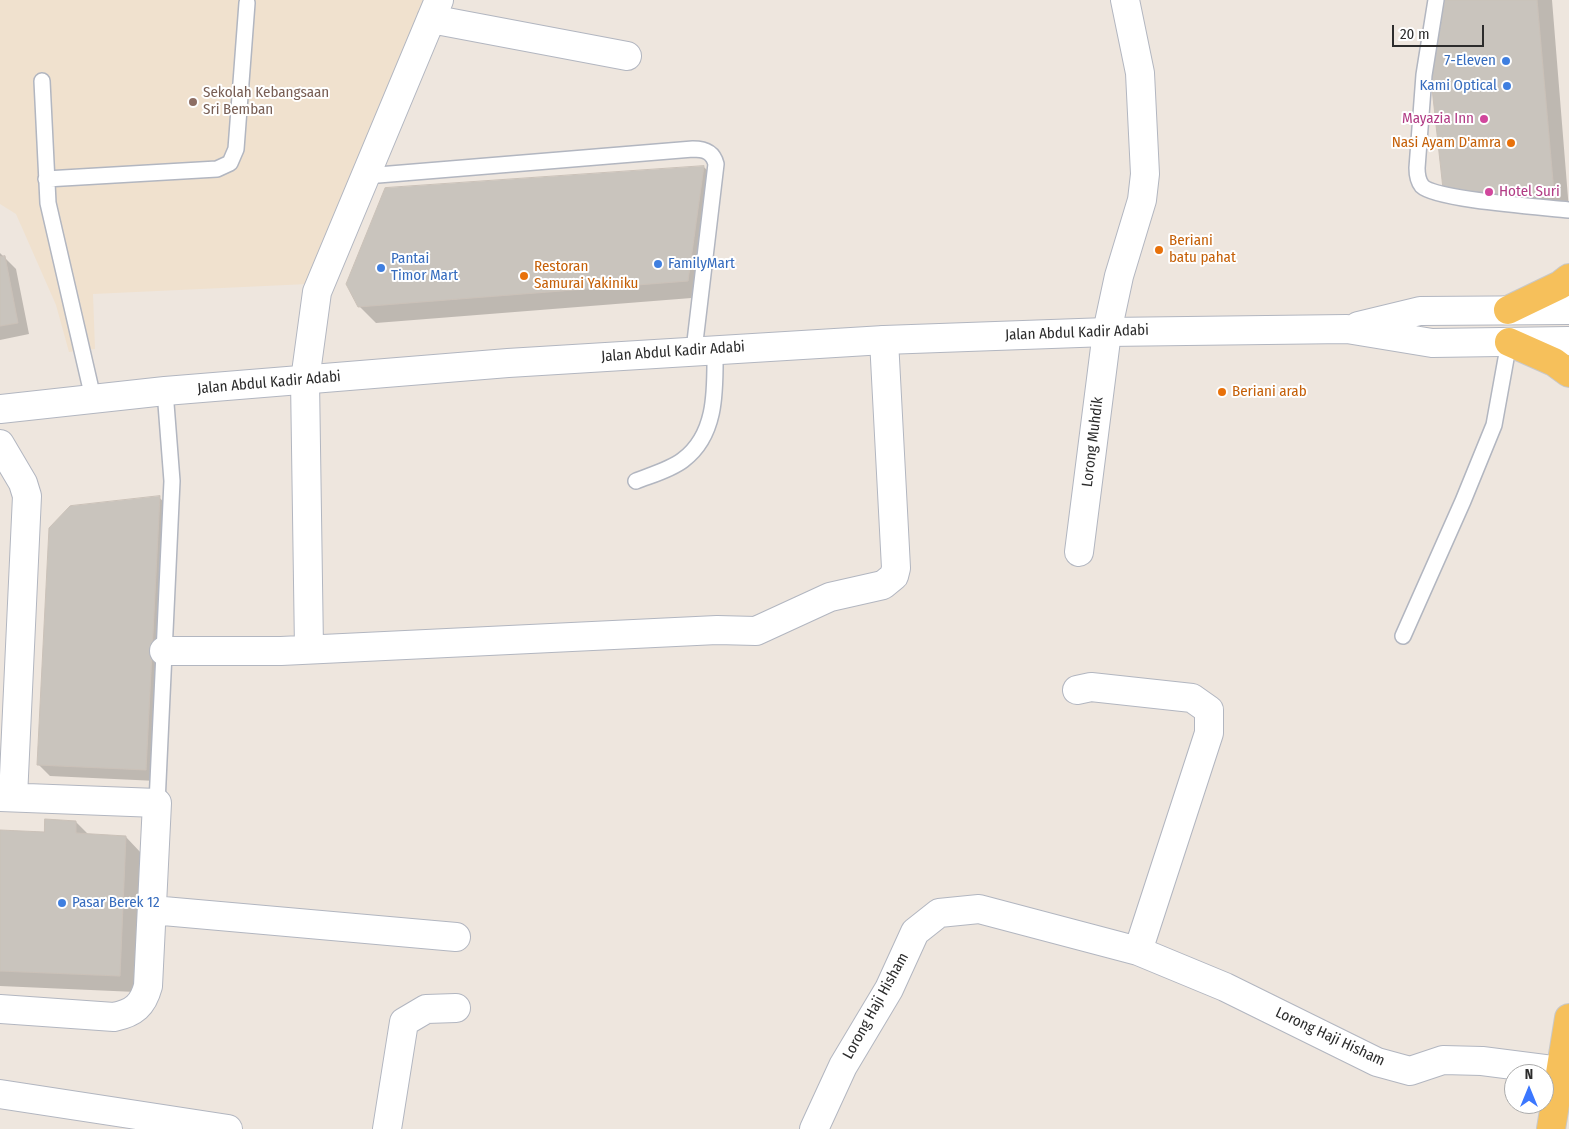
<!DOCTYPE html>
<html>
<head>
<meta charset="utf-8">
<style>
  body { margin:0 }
  #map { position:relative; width:1569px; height:1129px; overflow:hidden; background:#eee6de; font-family:"Fira Sans Condensed",sans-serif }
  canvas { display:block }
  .north { position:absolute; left:1504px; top:1064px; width:50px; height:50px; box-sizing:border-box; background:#fff; border:1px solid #ababab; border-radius:50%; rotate:0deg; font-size:14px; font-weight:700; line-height:20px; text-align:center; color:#2c2c2c }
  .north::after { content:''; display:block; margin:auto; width:18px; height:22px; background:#3b77ff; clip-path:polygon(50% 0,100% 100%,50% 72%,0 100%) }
  .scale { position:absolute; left:1392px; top:25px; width:92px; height:22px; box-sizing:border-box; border:2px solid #2c2c2c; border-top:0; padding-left:6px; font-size:15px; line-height:18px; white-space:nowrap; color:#2c2c2c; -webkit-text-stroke:4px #fff; paint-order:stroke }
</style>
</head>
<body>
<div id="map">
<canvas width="1569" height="1129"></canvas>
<div class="north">N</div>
<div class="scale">20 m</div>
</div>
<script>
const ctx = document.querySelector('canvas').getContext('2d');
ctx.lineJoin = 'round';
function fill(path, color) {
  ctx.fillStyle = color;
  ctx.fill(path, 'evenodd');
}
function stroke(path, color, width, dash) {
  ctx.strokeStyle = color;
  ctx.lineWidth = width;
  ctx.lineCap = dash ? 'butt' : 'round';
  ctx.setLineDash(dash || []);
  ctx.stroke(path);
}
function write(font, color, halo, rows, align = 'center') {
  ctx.font = font + ' "Fira Sans Condensed",sans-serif';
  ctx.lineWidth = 4;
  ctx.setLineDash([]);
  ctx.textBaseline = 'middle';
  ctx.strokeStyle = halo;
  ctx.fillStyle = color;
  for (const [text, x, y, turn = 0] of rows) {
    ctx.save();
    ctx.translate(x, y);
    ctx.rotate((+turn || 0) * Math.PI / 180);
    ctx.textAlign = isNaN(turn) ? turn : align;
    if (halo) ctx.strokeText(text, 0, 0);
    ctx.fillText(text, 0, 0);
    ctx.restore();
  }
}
const education = new Path2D(`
  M0 0H429L308 284 93 294 95 349 69 352 56 305 16 214 0 204Z`);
const shadow = new Path2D(`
  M1447 0H1552L1569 210 1461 205Z
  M704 167 720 184 704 297 376 323 359 306Z
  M0 253 16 269 29 334 0 340Z
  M159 497 170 509 157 781 50 776 39 765Z
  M76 822 89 835 126 837 142 854 136 992 0 986V831L45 833Z`);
const building = new Path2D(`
  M1445 0H1537L1554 193 1518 196 1443 189 1431 79Z
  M704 166 688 281 358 307 346 284 385 188Z
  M5 256 18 323 0 326V257Z
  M160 496 146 770 37 765 49 528 70 506Z
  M45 819 76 821V833L126 836 120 976 0 971V830L44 832Z`);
const service = new Path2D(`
  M1436 0 1424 75 1417 168C1417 174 1418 181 1422 186 1436 200 1543 207 1569 210
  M42 81 48 203 93 398
  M366 176 693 149C705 149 713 152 716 164L694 350
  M46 179 217 169 230 163 236 149 247 3
  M636 481C651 475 670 470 683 460 718 434 715 387 715 348
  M1403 636 1463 501 1494 425 1509 342
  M157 803 172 481 165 391`);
const minor = new Path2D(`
  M431 19 627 56
  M0 444 23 483 27 496 13 797
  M1079 552 1107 332 1119 276 1142 200 1145 174 1140 73 1125 0
  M309 649 305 380 317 292 439 0
  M164 651H281L717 630 756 631 830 597 883 585 894 576 896 568 884 340
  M1077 690 1091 687 1192 698 1209 710V733L1138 951
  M0 797 157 803 148 986C143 1005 134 1013 114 1017L0 1009
  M152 910 456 937
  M0 1094 228 1129
  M387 1129 404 1022 426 1009 456 1008
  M814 1129 843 1066 889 989 915 932 939 913 979 909 1138 951 1225 987 1377 1062 1410 1071 1443 1060 1482 1061 1560 1071`);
const secondary = new Path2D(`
  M1358 326 1420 311 1569 310
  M0 409 165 391 508 363 884 340 1107 332 1347 329 1432 343 1569 341`);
const primary = new Path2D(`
  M1508 310 1560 285 1569 278
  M1509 342 1554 362 1569 373
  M1551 1129 1569 1018`);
const markers = [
  [1506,61,5,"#3f7fe0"],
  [1507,86,5,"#3f7fe0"],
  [193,102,5,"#8d6e63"],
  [1484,119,5,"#d1479c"],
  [1511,143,5,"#e8710a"],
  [1489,192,5,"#d1479c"],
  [1159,250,5,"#e8710a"],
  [658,264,5,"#3f7fe0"],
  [381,268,5,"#3f7fe0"],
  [524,276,5,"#e8710a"],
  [1222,392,5,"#e8710a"],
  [62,903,5,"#3f7fe0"]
];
const shopNames = [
  ["7-Eleven",1496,61,"right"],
  ["Kami Optical",1497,86,"right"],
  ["Pantai",391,259],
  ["Timor Mart",391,276],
  ["FamilyMart",668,264],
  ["Pasar Berek 12",72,903]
];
const educationNames = [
  ["Sekolah Kebangsaan",203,93],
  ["Sri Bemban",203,110]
];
const hotelNames = [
  ["Mayazia Inn",1474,119],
  ["Hotel Suri",1499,192,"left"]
];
const foodNames = [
  ["Nasi Ayam D'amra",1501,143,"right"],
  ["Beriani",1169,241],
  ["batu pahat",1169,258],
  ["Restoran",534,267],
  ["Samurai Yakiniku",534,284],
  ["Beriani arab",1232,392]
];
const streetNames = [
  ["Jalan Abdul Kadir Adabi",1077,333,-2],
  ["Jalan Abdul Kadir Adabi",673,352,-4],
  ["Jalan Abdul Kadir Adabi",269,383,-5],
  ["Lorong Muhdik",1093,442,-83],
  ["Lorong Haji Hisham",876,1006,-61],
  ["Lorong Haji Hisham",1330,1037,25]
];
fill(education, '#f0e1ce');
fill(shadow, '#0003');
fill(building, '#c9c4bd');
stroke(building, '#cac1b8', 1);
stroke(service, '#b2b6c0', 18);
stroke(minor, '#b2b6c0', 30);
stroke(secondary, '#b2b6c0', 30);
stroke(primary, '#c8c8c8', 30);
stroke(service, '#fff', 15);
stroke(minor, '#fff', 28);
stroke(secondary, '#fff', 28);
stroke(primary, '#f6c05b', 28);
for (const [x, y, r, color] of markers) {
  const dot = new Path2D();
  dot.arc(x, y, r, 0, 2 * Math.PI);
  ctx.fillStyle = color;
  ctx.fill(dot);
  stroke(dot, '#fff', 2);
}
write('15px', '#366cbe', '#fff', shopNames, 'left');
write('15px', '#785e54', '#fff', educationNames, 'left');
write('15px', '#b23c85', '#fff', hotelNames, 'right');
write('15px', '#c56008', '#fff', foodNames, 'left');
write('15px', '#2c2c2c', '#fff', streetNames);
</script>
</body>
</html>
